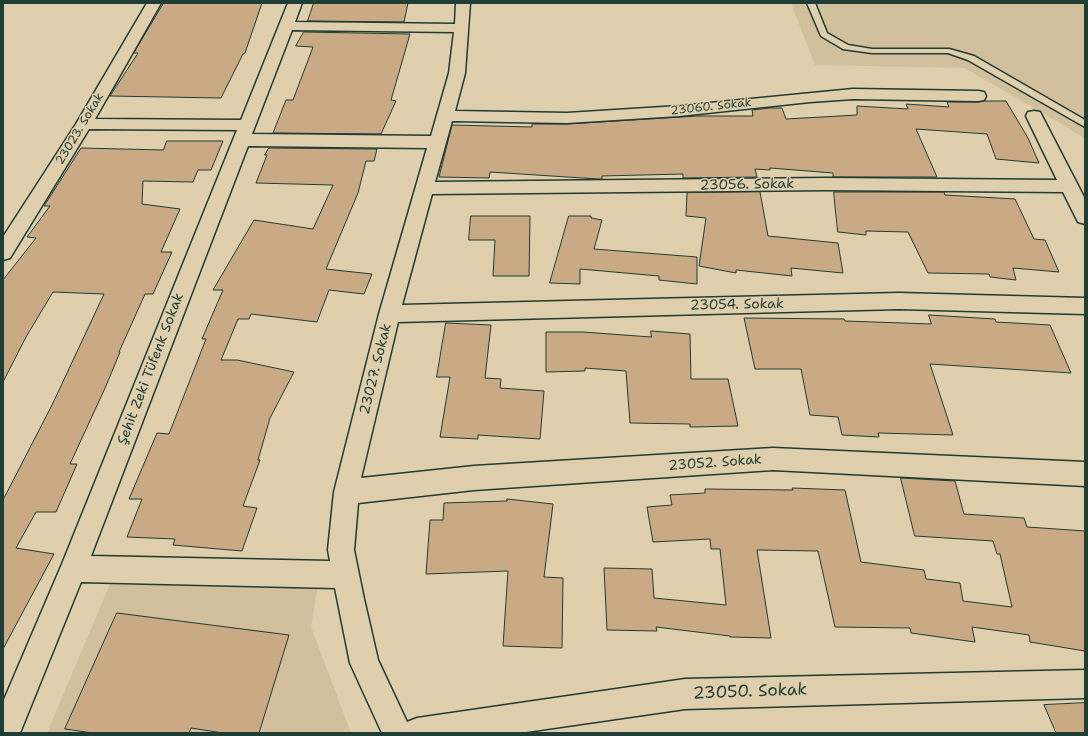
<!DOCTYPE html>
<html>
<head>
<meta charset="utf-8">
<style>
  body { margin:0 }
  #map { position:relative; width:1088px; height:736px; overflow:hidden; background:#e0cfac; font-family:"Shantell Sans",sans-serif }
  canvas { display:block }
  .frame { position:absolute; inset:0; border:4px solid #1f3d34; pointer-events:none }
</style>
</head>
<body>
<div id="map">
<canvas width="1088" height="736"></canvas>
<div class="frame"></div>
</div>
<script>
const ctx = document.querySelector('canvas').getContext('2d');
ctx.lineJoin = 'round';
function fill(path, color) {
  ctx.fillStyle = color;
  ctx.fill(path, 'evenodd');
}
function stroke(path, color, width, dash) {
  ctx.strokeStyle = color;
  ctx.lineWidth = width;
  ctx.lineCap = dash ? 'butt' : 'round';
  ctx.setLineDash(dash || []);
  ctx.stroke(path);
}
function write(font, color, halo, rows, align = 'center') {
  ctx.font = font + ' "Shantell Sans",sans-serif';
  ctx.lineWidth = 3;
  ctx.setLineDash([]);
  ctx.textBaseline = 'middle';
  ctx.strokeStyle = halo;
  ctx.fillStyle = color;
  for (const [text, x, y, turn = 0] of rows) {
    ctx.save();
    ctx.translate(x, y);
    ctx.rotate((+turn || 0) * Math.PI / 180);
    ctx.textAlign = isNaN(turn) ? turn : align;
    if (halo) ctx.strokeText(text, 0, 0);
    ctx.fillText(text, 0, 0);
    ctx.restore();
  }
}
const built = new Path2D(`
  M791 3H1085V138L965 68 815 65Z
  M110 584 317 589 311 627 351 733H47Z`);
const building = new Path2D(`
  M164 3H262L245 53 243 54 221 98 110 96 138 53H134Z
  M314 3H408L404 22 308 21Z
  M304 32 410 34 391 100 396 101 381 134 273 133 286 100H293L313 47 296 46Z
  M985 101H1006L1028 138 1039 163 996 159 987 134 916 129 937 177H833V173L770 168V170L755 169 757 177 683 178V174L602 176V179H598L490 172 489 178 439 177 452 125 532 127V124H567L697 116H753L752 110 770 108H782L786 119 857 115V106L908 109 906 104 949 107 947 102H978Z
  M167 141H223L211 170H198L193 182 143 181 142 204 180 209 161 252H172L153 294H145L119 352H120L106 386 70 464H77L56 512H36L16 548 54 554 3 649V500L52 405 104 294 53 292 26 337 3 382V280L36 238 27 237 50 206H44L81 148 163 150Z
  M269 148 377 149 374 161H366L358 193 326 269 372 274 364 294 329 290 317 322 251 314 249 319H238L221 360H237L294 372 270 418 258 460H260L243 506 257 508 242 551 173 545 175 539 127 537 142 499H129L157 433 169 434 206 339H202L223 290H213L254 220 313 229 333 185 256 183 267 155H265Z
  M760 192 768 236 838 243 843 273 791 268 792 276 736 270V273L699 266 706 218 686 216 687 193Z
  M834 192H944L945 195 1015 199 1034 239 1045 240 1059 272 1013 268 1016 280 990 277 989 274 928 273 908 232 866 231V235L838 232Z
  M471 216H530L529 276H493L495 240H469Z
  M569 216H591V218L602 220 594 249 697 257V284L659 280V276L580 269V284L550 283Z
  M929 315 995 319 996 322 1050 325 1071 373 930 364 953 435 878 433 879 437 842 435 838 417 810 415 801 369H755L744 318 844 319 845 321 931 324Z
  M446 323 491 325 485 378 501 379 500 388 544 391 540 439 478 435V439L440 437 450 377H437Z
  M651 331 690 334 691 379H728L738 426 690 427V424L630 423 626 371 585 368V371L546 372V332H583L651 337Z
  M901 478 955 481 964 514 1024 518 1027 527 1085 531V651L1030 642 1029 635 972 627 975 642 911 633 910 628 835 627 818 551 757 550 771 638 730 637V636L656 627 657 631 607 630 604 568 652 569 654 598 726 605 720 549H711L710 539 653 542 647 507 672 505 670 495 705 493V489L793 490 792 488 845 490 861 562 924 570 926 579 960 583 963 601 1012 607 1000 554H997L993 541 915 536Z
  M507 499 553 504 544 577 563 578 562 648 503 646 508 571 426 574 430 520H443L444 503 507 501Z
  M117 613 289 635 259 733H223L191 728 189 733H93L65 729Z
  M1085 703V733H1056L1044 705Z`);
const service = new Path2D(`
  M807 3H815L827 33 848 45 872 49H949L974 56 1085 120V127L968 60 948 53H872L843 49 821 36Z`);
const minor = new Path2D(`
  M147 3H161L95 119 241 120 288 3H302L295 22 455 24 456 3H470L465 73 455 111 567 113 679 106 853 89 978 91 984 92 986 96 984 100 978 101 853 99 810 102 679 116 567 123 452 121 435 182 826 178 1057 180 1026 116 1028 112 1034 111 1040 112 1085 199V224L1078 222 1063 192 826 190 432 194 402 305 899 293 1085 298V314L899 309 398 322 361 478 474 466 773 448 1085 462V486L773 470 474 490 358 503 354 550 364 599 378 660 407 722 417 718 685 679 1085 670V698L685 709 519 733H382L350 663 335 588 81 582 20 733H3V702L62 564 237 130 89 129 10 258 3 260V237L76 124ZM292 30 454 32 449 73 431 136 252 134ZM248 146 427 148 379 314 334 492 328 550 330 561 91 556Z`);
const farStreetnames = [
  ["23060. Sokak",711,107,-6],
  ["23023. Sokak",80,129,-59]
];
const streetNames = [
  ["23056. Sokak",747,185,-1],
  ["23054. Sokak",737,305,-1],
  ["Şehit Zeki Tüfenk Sokak",151,369,-69],
  ["23027. Sokak",376,369,-76],
  ["23052. Sokak",715,463,-4]
];
const nearStreetnames = [
  ["23050. Sokak",750,692,-2]
];
fill(built, '#d2bf9c');
fill(building, '#c9aa84');
stroke(building, '#1f3d34', 1);
stroke(service, '#1f3d34', 3);
stroke(minor, '#1f3d34', 3);
fill(service, '#e0cfac');
fill(minor, '#e0cfac');
write('12px', '#1f3d34', '#e0cfac', farStreetnames);
write('14px', '#1f3d34', '#e0cfac', streetNames);
write('17px', '#1f3d34', '#e0cfac', nearStreetnames);
</script>
</body>
</html>
